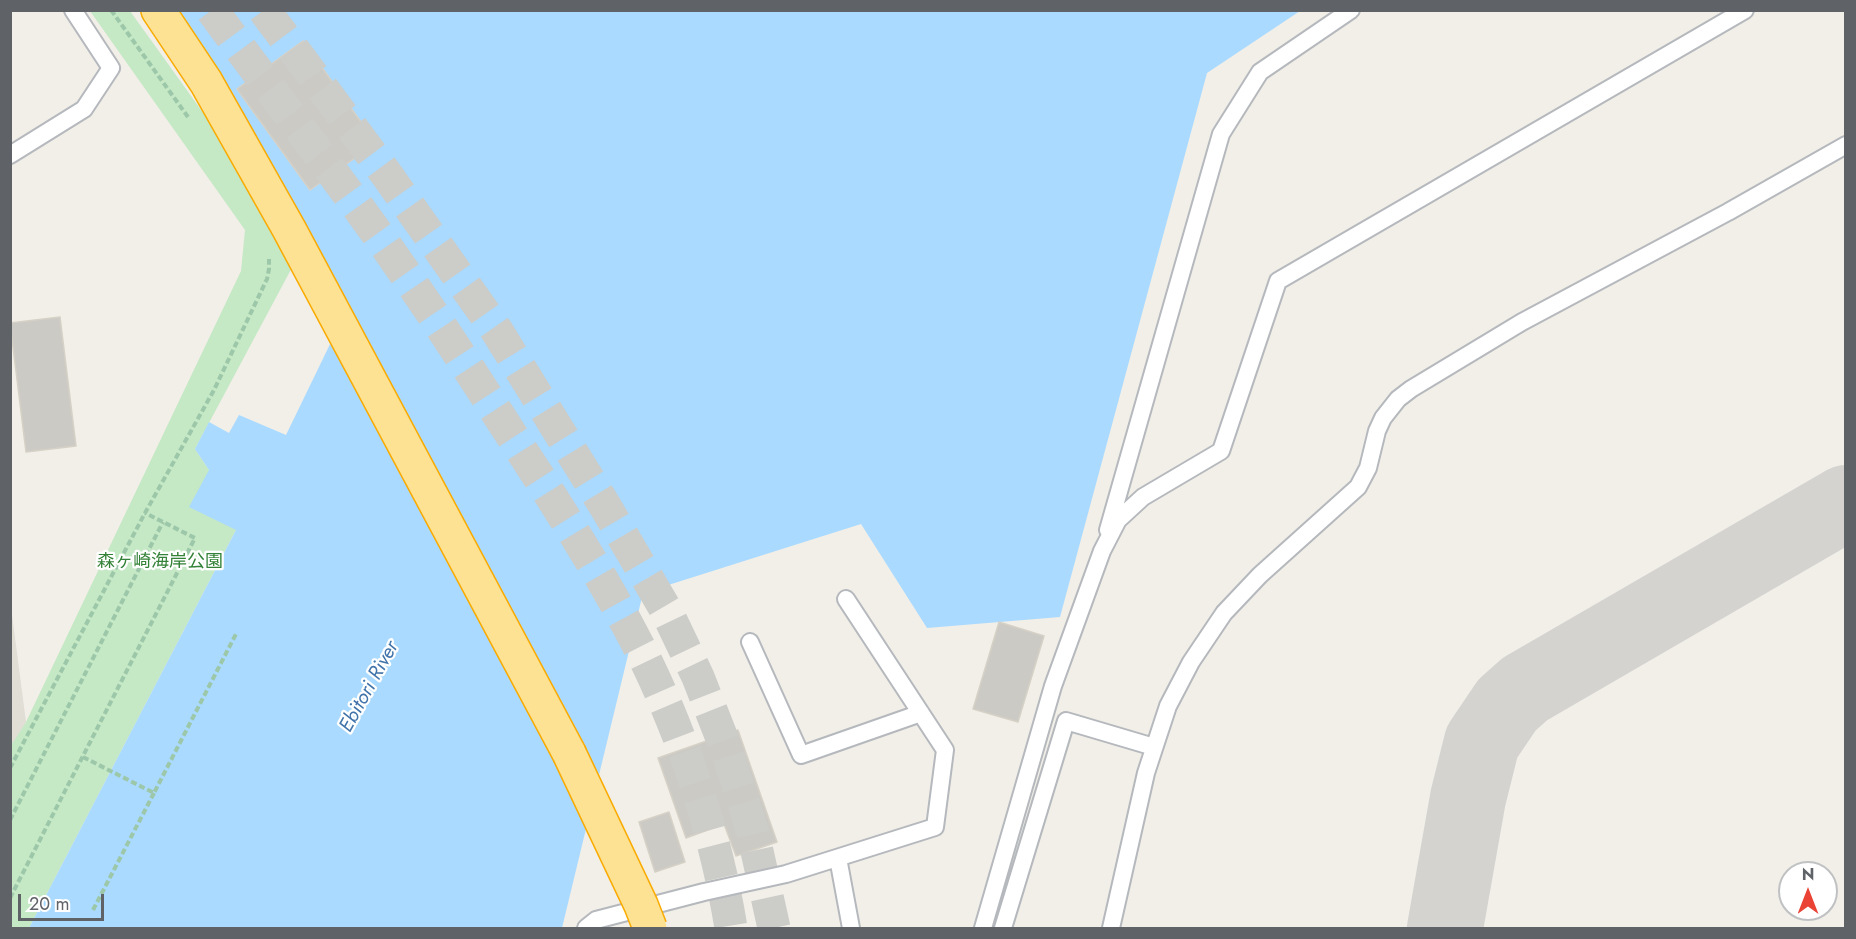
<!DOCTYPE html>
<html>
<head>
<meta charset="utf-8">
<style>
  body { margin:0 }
  #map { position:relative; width:1856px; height:939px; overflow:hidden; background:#f1efe8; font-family:Jost,sans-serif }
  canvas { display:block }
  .frame { position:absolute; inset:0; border:12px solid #5f6368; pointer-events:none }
  .north { position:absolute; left:1778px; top:861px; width:60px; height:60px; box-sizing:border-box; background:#fff; border:2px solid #bfc1c3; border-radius:50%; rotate:0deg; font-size:16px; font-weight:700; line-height:24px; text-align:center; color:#5f6368 }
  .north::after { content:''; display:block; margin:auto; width:21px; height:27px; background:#ea4335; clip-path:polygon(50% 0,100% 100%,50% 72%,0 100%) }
  .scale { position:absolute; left:18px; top:894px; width:86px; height:27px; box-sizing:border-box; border:3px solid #5f6368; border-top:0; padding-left:8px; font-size:18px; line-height:21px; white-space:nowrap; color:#5f6368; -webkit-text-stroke:4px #fff; paint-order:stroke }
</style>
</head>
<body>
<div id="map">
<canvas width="1856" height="939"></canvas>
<div class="frame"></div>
<div class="north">N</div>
<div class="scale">20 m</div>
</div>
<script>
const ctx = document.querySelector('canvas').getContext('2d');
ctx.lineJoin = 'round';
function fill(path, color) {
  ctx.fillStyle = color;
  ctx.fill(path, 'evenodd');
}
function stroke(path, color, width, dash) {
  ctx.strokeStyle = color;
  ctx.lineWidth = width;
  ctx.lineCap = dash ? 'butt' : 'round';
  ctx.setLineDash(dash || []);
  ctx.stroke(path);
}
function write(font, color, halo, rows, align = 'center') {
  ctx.font = font + ' Jost,"Noto Sans JP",sans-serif';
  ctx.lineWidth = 4.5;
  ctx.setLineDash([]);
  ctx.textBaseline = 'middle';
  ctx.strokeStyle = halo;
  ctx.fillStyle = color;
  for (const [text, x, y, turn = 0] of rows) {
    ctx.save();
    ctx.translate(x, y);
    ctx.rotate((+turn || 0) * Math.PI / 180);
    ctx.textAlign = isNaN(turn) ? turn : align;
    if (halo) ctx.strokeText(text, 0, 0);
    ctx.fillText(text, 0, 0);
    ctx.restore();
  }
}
const education = new Path2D(`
  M10 599 26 722 11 747H10Z`);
const green = new Path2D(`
  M90 11H130L273 210 295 262 195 449 209 470 236 530 29 928H11L10 747 26 722 241 271 245 230Z`);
const water = new Path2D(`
  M173 11H1300L1207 73 1060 617 927 628 861 524 643 593 562 928H29L236 530 189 507 209 470 195 449 209 422 229 433 239 415 286 435 349 305 280 181Z`);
const taxiway = new Path2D(`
  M1445 928 1468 798 1482 742 1507 705 1525 689 1846 503`);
const building = new Path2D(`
  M303 41 376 143 310 190 237 89Z
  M60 317 76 446 26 452 10 323Z
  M999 622 1044 636 1018 722 973 709Z
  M738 730 777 842 736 856 724 824 686 838 658 758Z
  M669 812 685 862 655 872 639 822Z`);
const motorwayTunnel = new Path2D(`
  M212 10C257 72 304 133 349 195 404 269 455 347 505 425 548 491 591 557 628 626 677 716 715 827 731 928
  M264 10 387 175 497 331 605 506 666 610 698 677 727 751 753 833 774 928`);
const path = new Path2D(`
  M111 10 188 117
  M83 757 154 793 236 634
  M10 768 145 513 214 390 267 279 269 269V259
  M10 820 163 522
  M10 898 195 538 145 513
  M93 910 154 793`);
const service = new Path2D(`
  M10 155 84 109 111 68 73 10
  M1108 530 1221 134 1260 72 1351 10
  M750 642 801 755 921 713
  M838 858 851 928
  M586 928 596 920 704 892 786 874 935 827 945 750 846 599
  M983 928 1053 686 1102 551 1118 520 1143 497 1221 451 1278 281 1745 10
  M1003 928 1066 721 1154 747
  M1111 928 1146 773 1168 706 1191 662 1224 613 1260 575 1358 487 1368 468 1377 431 1383 418 1398 399 1411 389 1522 322 1728 212 1846 145`);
const motorway = new Path2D(`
  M158 10 206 82 289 229 569 753`);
const motorwayBridge = new Path2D(`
  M569 753 641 905 650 928`);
const parkNames = [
  ["森ヶ崎海岸公園",160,563]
];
const waterNames = [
  ["Ebitori River",370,687,-61]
];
fill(education, '#e1ded6');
fill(green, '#c5e8c5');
fill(water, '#aadaff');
stroke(taxiway, '#d4d3d0', 76);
fill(building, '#cccac5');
stroke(building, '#d6d1c6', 1.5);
stroke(motorwayTunnel, '#ccccc8', 33, [33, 16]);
stroke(service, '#b5b8bc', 20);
stroke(motorway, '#f9ab00', 36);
stroke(path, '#9cc7a9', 4, [6, 3]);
stroke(service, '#fff', 16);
stroke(motorway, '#fde293', 33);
stroke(motorwayBridge, '#f9ab00', 36, []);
stroke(motorwayBridge, '#fde293', 33);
write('18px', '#348238', '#fff', parkNames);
write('italic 20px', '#4174aa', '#fff', waterNames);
</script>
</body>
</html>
